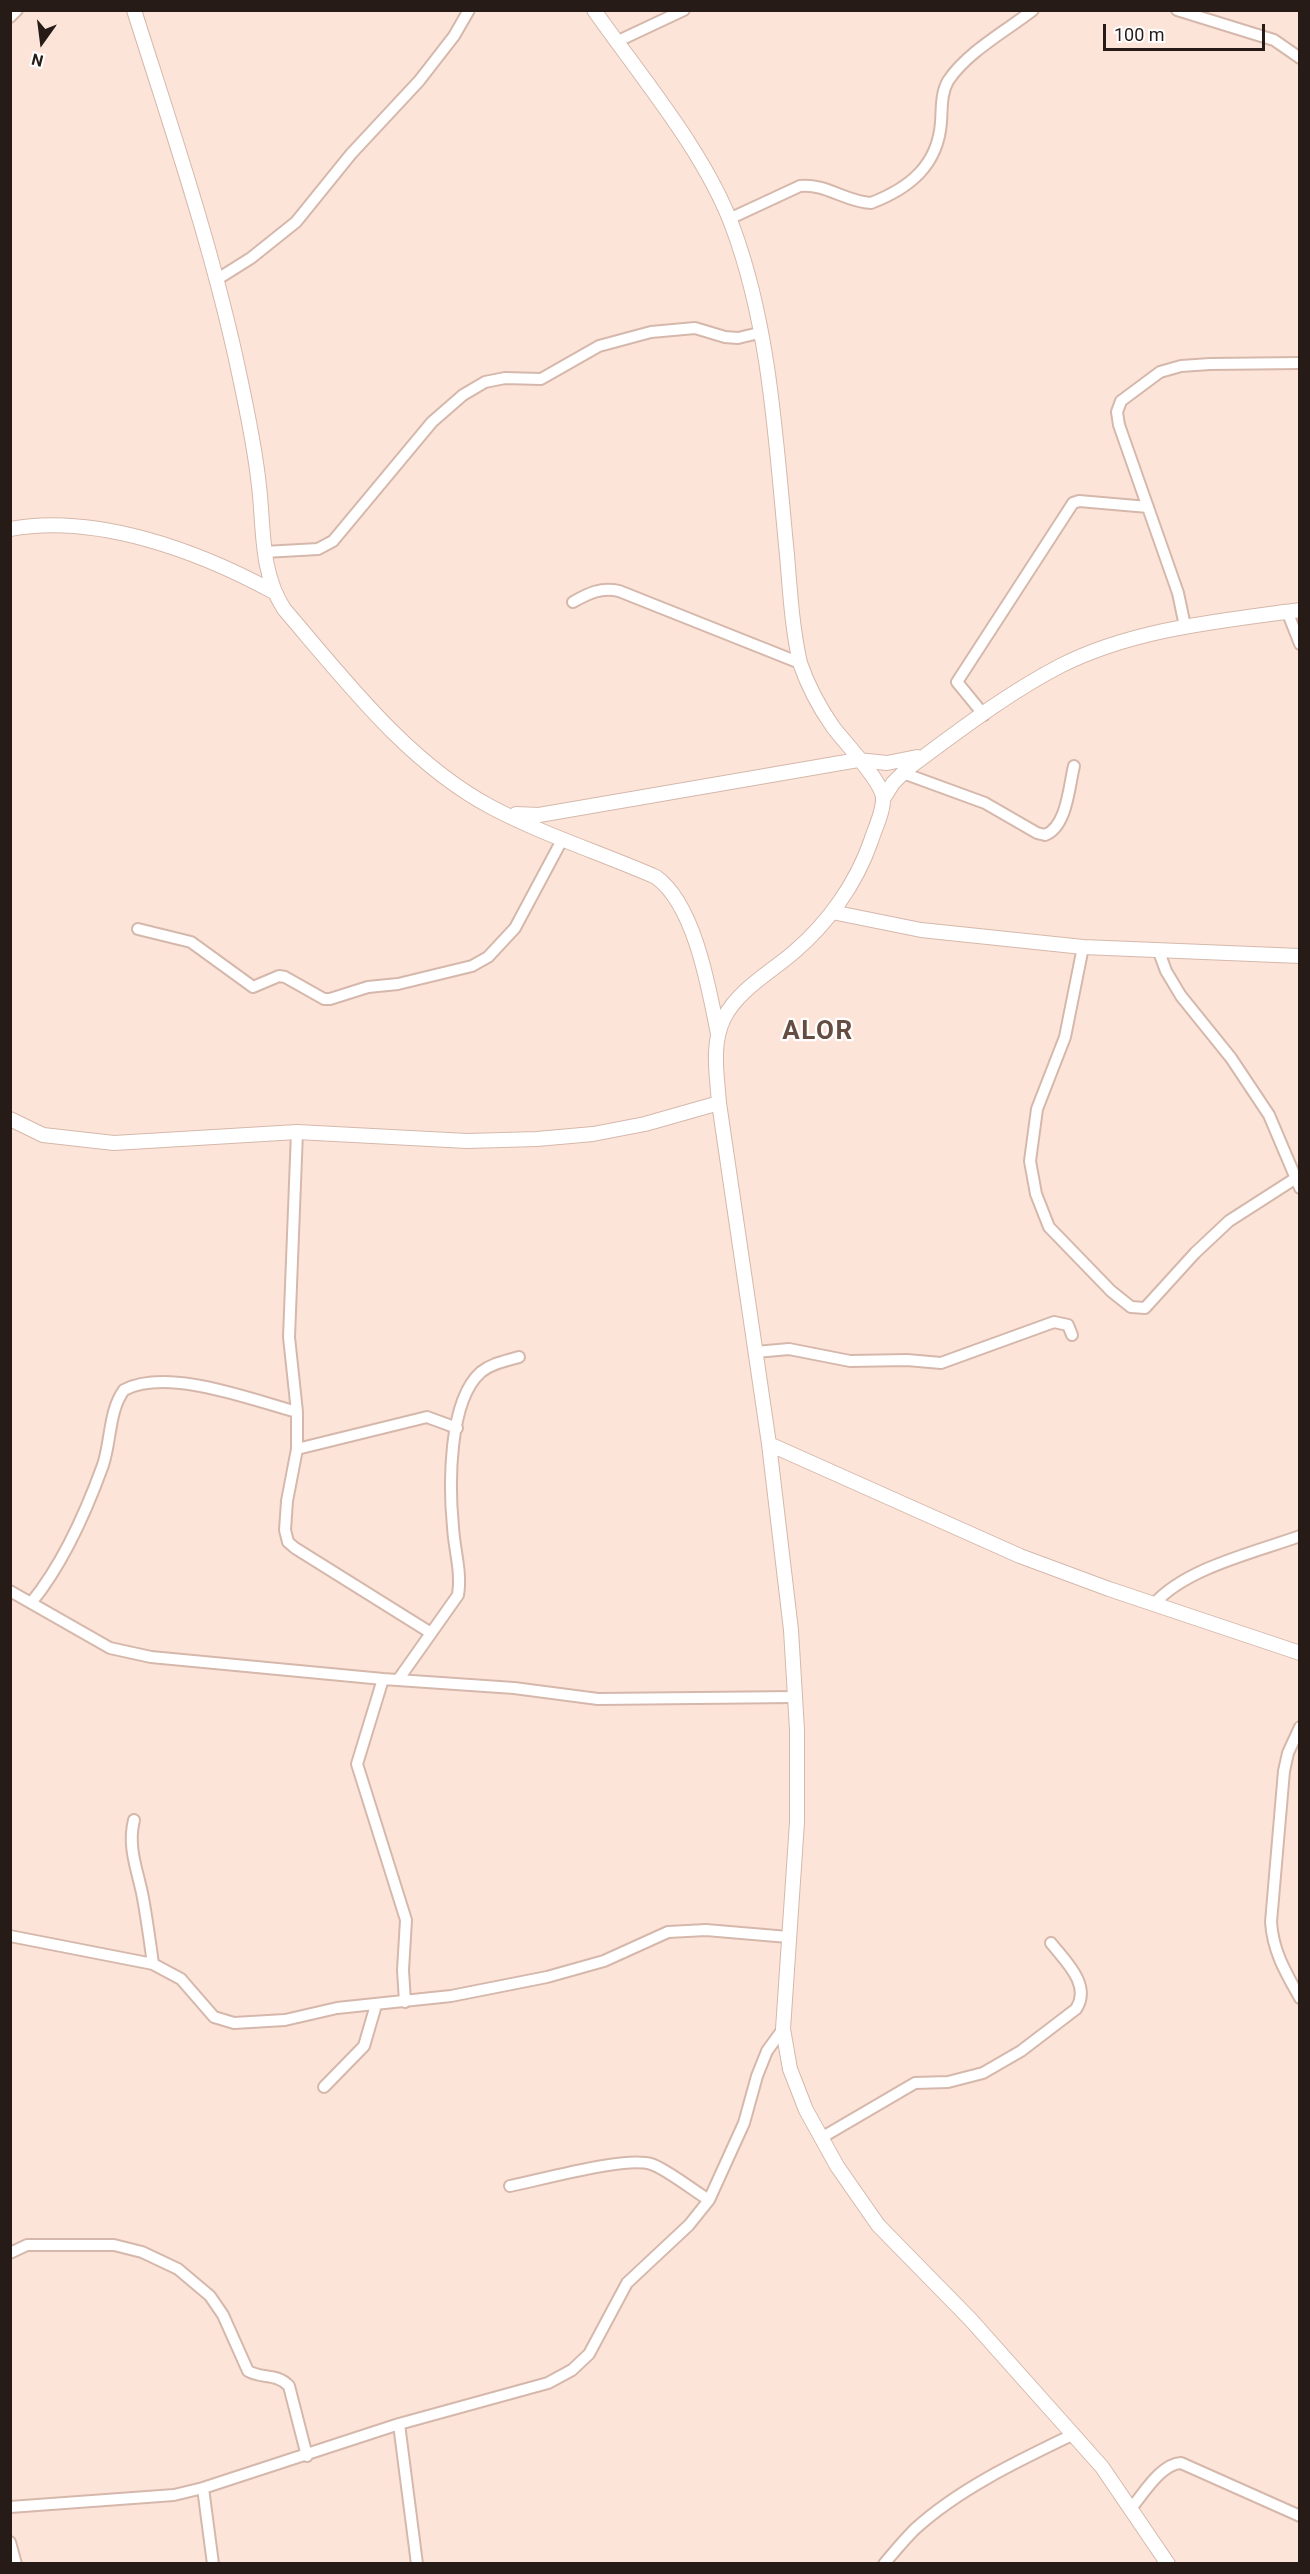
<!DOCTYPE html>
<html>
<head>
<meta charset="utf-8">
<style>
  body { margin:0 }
  #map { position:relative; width:1310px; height:2574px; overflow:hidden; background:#fde4d9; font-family:Roboto,sans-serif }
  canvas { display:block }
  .frame { position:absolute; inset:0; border:12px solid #261b16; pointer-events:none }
  .north { position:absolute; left:12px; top:12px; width:60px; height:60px; -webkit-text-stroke:4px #fff; paint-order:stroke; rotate:194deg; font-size:16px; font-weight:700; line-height:24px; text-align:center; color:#261b16 }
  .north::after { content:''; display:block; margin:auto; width:21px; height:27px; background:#261b16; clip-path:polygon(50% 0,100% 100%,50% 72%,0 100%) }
  .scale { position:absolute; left:1103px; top:24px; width:162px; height:27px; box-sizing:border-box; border:3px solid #261b16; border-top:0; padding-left:8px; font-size:18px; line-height:21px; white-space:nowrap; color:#261b16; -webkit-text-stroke:4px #fff; paint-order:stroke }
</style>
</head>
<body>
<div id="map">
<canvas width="1310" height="2574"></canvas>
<div class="frame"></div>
<div class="north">N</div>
<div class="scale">100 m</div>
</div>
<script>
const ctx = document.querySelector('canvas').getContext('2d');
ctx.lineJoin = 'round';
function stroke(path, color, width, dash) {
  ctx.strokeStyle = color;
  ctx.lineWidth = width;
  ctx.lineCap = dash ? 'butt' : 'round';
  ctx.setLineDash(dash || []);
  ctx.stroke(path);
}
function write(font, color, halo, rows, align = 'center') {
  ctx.font = font + ' Roboto,sans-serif';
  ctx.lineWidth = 4.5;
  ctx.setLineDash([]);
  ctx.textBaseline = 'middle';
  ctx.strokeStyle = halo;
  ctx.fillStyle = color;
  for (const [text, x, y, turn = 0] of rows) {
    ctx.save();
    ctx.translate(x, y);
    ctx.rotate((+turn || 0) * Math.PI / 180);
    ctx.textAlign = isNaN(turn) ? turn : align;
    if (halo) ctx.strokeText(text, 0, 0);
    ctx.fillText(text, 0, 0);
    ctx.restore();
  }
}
const street = new Path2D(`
  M1177 10 1274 40 1300 58
  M10 17 17 10
  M616 42 684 10
  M729 219 800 186C825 183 846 202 871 203 910 188 938 165 941 122 942 108 941 93 948 81 967 52 1006 31 1033 10
  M216 280 251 258 296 222 351 154 419 81 454 36 469 10
  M264 552 318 549 333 541 432 422 463 395 485 382 505 378 541 379 599 346 651 332 695 328 725 337 738 338 759 333
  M573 602C589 593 601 587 619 591L800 663
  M1287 611 1300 644
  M1185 626 1178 593 1119 425 1117 412 1121 401 1160 372 1181 366 1210 364 1300 363
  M984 715 957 682 1073 503 1079 501 1148 507
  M903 773 985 803 1037 833 1045 835C1067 827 1069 786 1074 766
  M138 929 191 942 253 987 279 976 285 977 324 999H330L368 987 398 984 472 966 488 957 515 928 562 840
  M1083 947 1065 1037 1037 1109 1030 1161 1036 1194 1049 1227 1111 1291 1131 1307 1145 1308 1195 1253 1229 1221 1296 1178
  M1159 952 1166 971 1181 996 1231 1058 1269 1115 1300 1188
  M297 1132 289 1337 297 1412V1449L287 1501 285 1530 288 1542 295 1548 431 1633
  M756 1352 789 1349 850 1361 907 1360 941 1363 1054 1322 1068 1325 1072 1335
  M297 1449 427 1417 457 1428
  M10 1591 110 1648 151 1657 383 1679 514 1688 598 1699 795 1697
  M31 1603C63 1564 86 1512 103 1465 111 1441 109 1410 124 1390 168 1367 252 1400 297 1412
  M1154 1604C1186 1568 1253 1553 1300 1536
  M383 1679 357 1764 406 1920 403 1970 405 2002
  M398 1680 458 1595C462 1572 454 1549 453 1527 449 1486 448 1401 481 1372 492 1363 506 1361 519 1357
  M1300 1727 1288 1753 1284 1771 1271 1922C1273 1952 1286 1973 1300 1998
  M134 1820C127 1848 138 1871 143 1898 147 1920 150 1942 153 1964
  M10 1936 153 1964 181 1979 214 2017 234 2023 285 2020 337 2008 451 1996 547 1977 604 1961 668 1932 706 1930 788 1937
  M324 2087 364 2046 376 2005
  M821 2138 915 2083 948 2082 983 2073 1021 2051 1076 2009C1092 1985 1065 1961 1051 1943
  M510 2186C540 2180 625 2156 651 2164 665 2168 694 2191 709 2200
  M10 2253 27 2245H114L142 2252 178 2269 210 2296 223 2315 248 2371C262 2379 277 2373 289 2386L307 2456
  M399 2424 417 2564
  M203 2488 213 2564
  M10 2507 174 2495 203 2488 399 2424 548 2383 572 2370 589 2354 627 2283 689 2225 709 2200 744 2123 757 2076 767 2051 783 2029
  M1132 2507C1144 2493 1161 2464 1181 2463L1300 2516
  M10 2542 16 2564
  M884 2564C894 2552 904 2540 915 2529 960 2488 1020 2460 1074 2434`);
const secondary = new Path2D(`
  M134 10C172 130 213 250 239 373 247 410 255 448 259 486 264 528 260 572 284 609 345 680 407 762 491 807 544 835 601 853 656 877 695 905 709 989 718 1034
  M594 10C641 77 705 152 733 228 771 331 776 446 787 555 790 591 792 627 800 663 808 686 819 707 833 727 845 743 881 780 883 797 884 811 875 828 871 841 856 884 828 923 794 952 771 972 738 990 724 1018 711 1044 717 1075 719 1103L769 1444 791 1630 797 1730V1822L783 2029 790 2069 806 2110 837 2166 878 2225 971 2320 1102 2467 1168 2564
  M10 529C96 513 198 551 272 591
  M883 799 893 783 907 769C956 733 1006 694 1060 666 1133 629 1219 621 1300 610
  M516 814 539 815 858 760 887 763 917 757
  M832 912 921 930 1083 947 1300 956
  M10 1119 43 1135 114 1143 297 1132 467 1141 537 1139 593 1134 645 1124 719 1103
  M769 1444 1020 1556 1109 1589 1300 1653`);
const districtNames = [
  ["ALOR",818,1032]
];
stroke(street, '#d5b8ab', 14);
stroke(secondary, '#d5b8ab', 16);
stroke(street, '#fff', 10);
stroke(secondary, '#fff', 14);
ctx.letterSpacing = '1.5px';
write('bold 26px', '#664d41', '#fff', districtNames);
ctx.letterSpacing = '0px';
</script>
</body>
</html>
